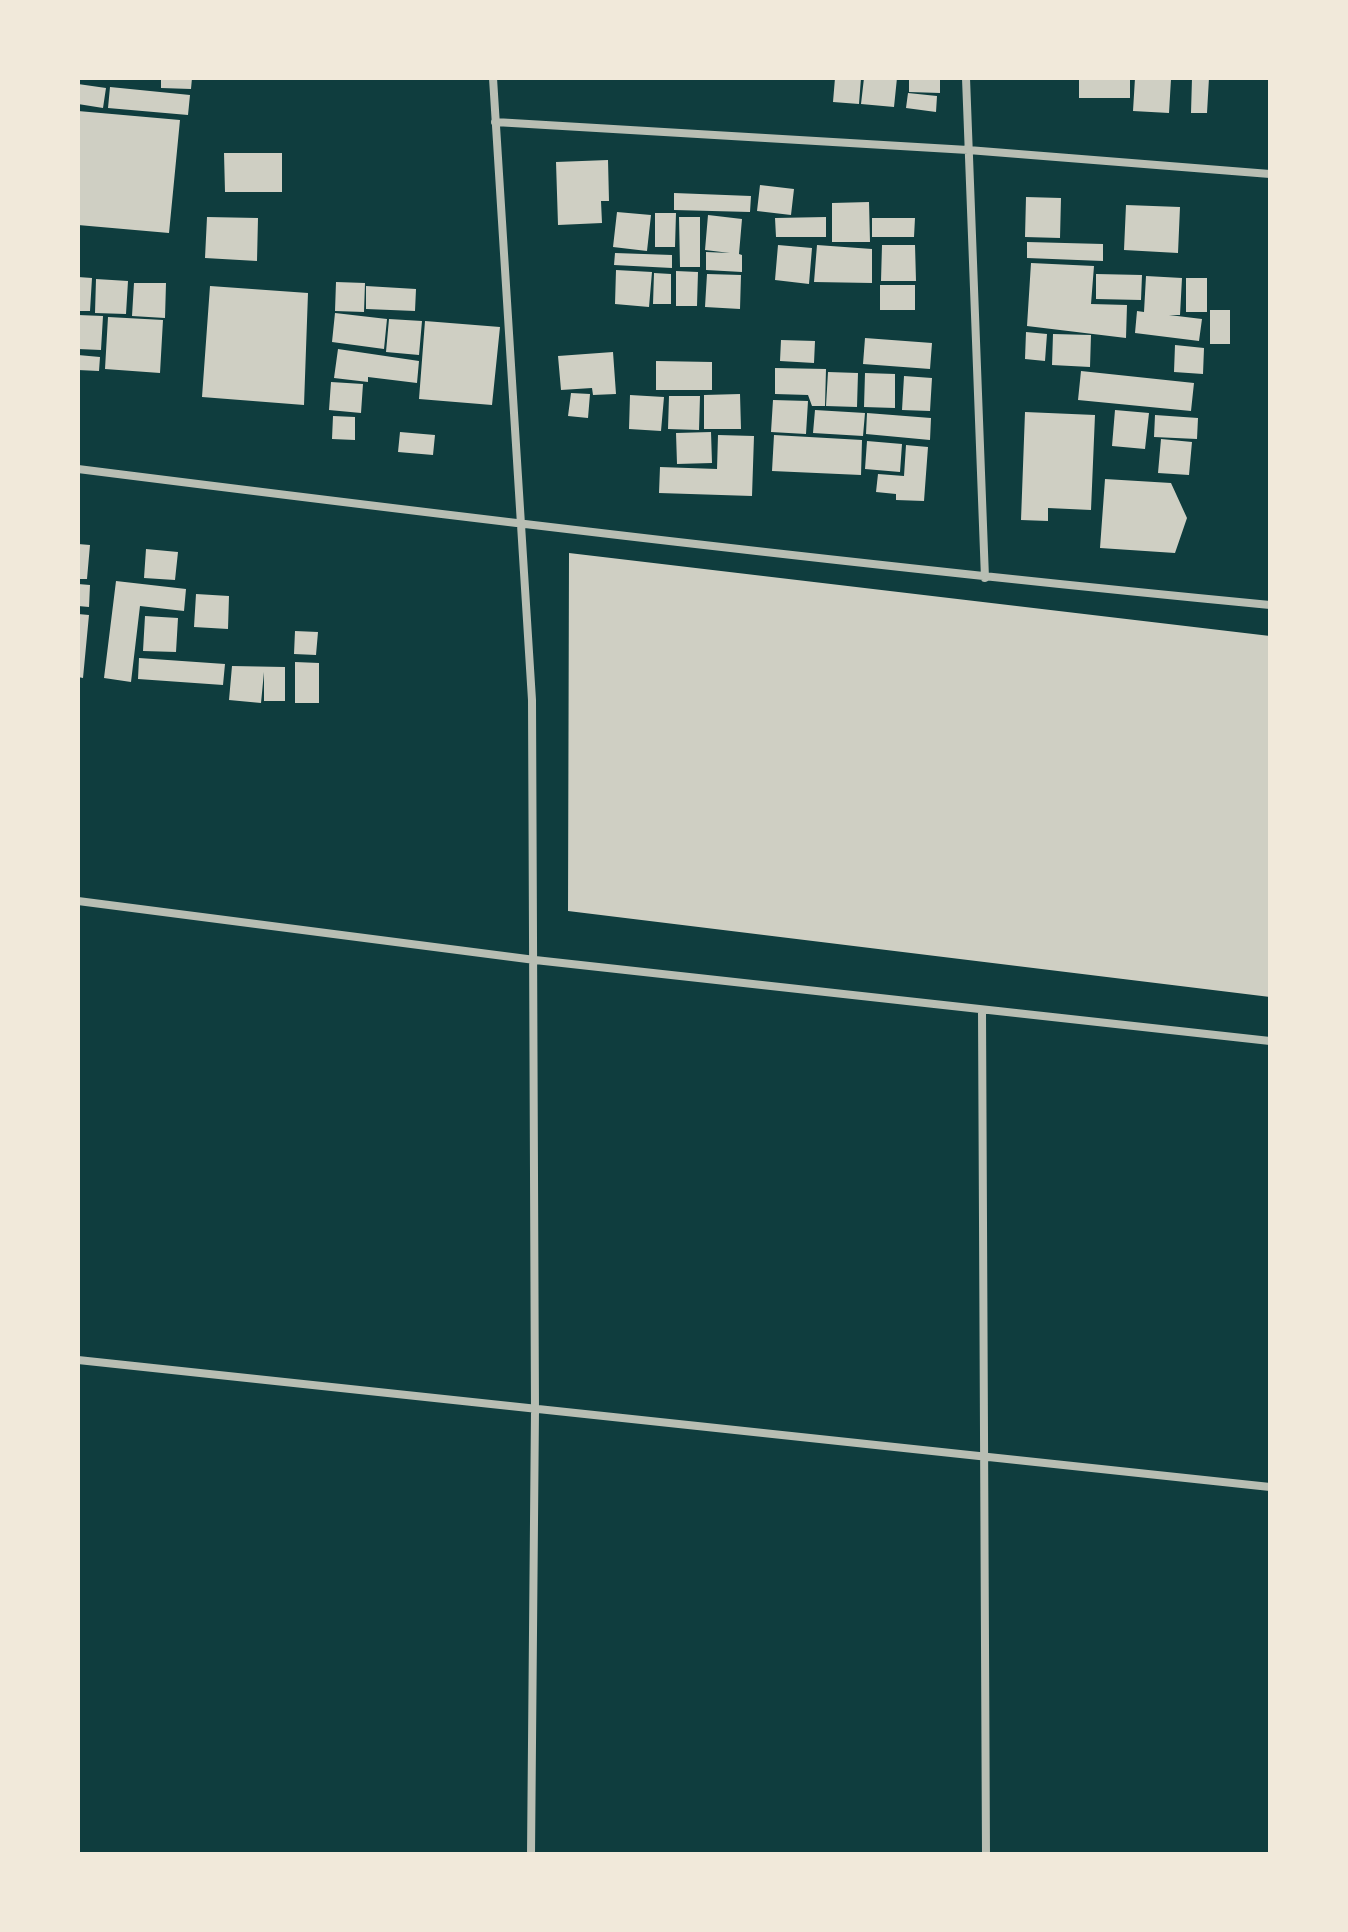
<!DOCTYPE html>
<html>
<head>
<meta charset="utf-8">
<style>
  body { margin:0 }
  #map { position:relative; width:1348px; height:1932px; overflow:hidden; background:#0f3d3e; font-family:"Zilla Slab",serif }
  canvas { display:block }
  .frame { position:absolute; inset:0; border:80px solid #f1e9da; pointer-events:none }
</style>
</head>
<body>
<div id="map">
<canvas width="1348" height="1932"></canvas>
<div class="frame"></div>
</div>
<script>
const ctx = document.querySelector('canvas').getContext('2d');
ctx.lineJoin = 'round';
function fill(path, color) {
  ctx.fillStyle = color;
  ctx.fill(path, 'evenodd');
}
function stroke(path, color, width, dash) {
  ctx.strokeStyle = color;
  ctx.lineWidth = width;
  ctx.lineCap = dash ? 'butt' : 'round';
  ctx.setLineDash(dash || []);
  ctx.stroke(path);
}
const building = new Path2D(`
  M161 78H192L191 89 161 88Z
  M835 78H861L859 104 833 102Z
  M864 78H897L894 107 861 104Z
  M909 78H940V93L909 92Z
  M1079 78H1130V98H1079Z
  M1135 78 1171 79 1169 113 1133 111Z
  M1192 78H1209L1207 113H1191Z
  M78 84 106 88 103 108 78 104Z
  M110 87 190 95 188 115 108 108Z
  M908 93 937 96 936 112 906 108Z
  M78 111 180 120 169 233 78 225Z
  M224 153H282V192H225Z
  M608 160 609 201H601L602 223 558 225 556 162Z
  M760 185 794 189 791 215 757 211Z
  M674 193 751 196 750 212 674 210Z
  M1026 197 1061 198 1060 238 1025 237Z
  M869 202 870 242H832V203Z
  M1126 205 1180 207 1178 253 1124 250Z
  M617 212 651 215 647 251 613 247Z
  M655 213H676L675 247H655Z
  M708 215 742 219 739 254 742 255V272L706 270V252L730 253 705 250Z
  M207 217 258 218 257 261 205 258Z
  M679 217H700V267H680Z
  M826 217V237H776L775 218Z
  M872 218H915L914 237H872Z
  M1027 242 1103 244V261L1027 258Z
  M778 245 812 248 809 284 775 280Z
  M817 245 872 249V283L814 282Z
  M882 245H915L916 281H881Z
  M615 253 672 255V268L614 265Z
  M1031 263 1094 266 1091 304 1127 305 1126 338 1027 326Z
  M616 270 652 272 649 307 615 304Z
  M676 271 698 272 697 306H676Z
  M654 273 671 274V304H653Z
  M707 274 741 275 740 309 705 307Z
  M1096 274 1142 275 1141 300 1096 299Z
  M1146 276 1182 278 1180 315H1169L1202 319 1199 341 1135 333 1137 311 1144 312Z
  M78 277 92 278 90 311H78Z
  M1186 278H1207V312H1186Z
  M96 279 128 281 126 314 95 313Z
  M336 282 365 283 364 312 335 311Z
  M134 283H166L165 318 132 316Z
  M880 285H915V310H880Z
  M210 286 308 293 304 405 202 397Z
  M366 286 416 289 415 311 366 309Z
  M1210 310H1230V344H1210Z
  M335 313 387 319 384 349 332 342Z
  M78 315 103 316 101 350 78 349Z
  M108 317 163 320 160 373 105 369Z
  M389 319 422 321 419 355 386 352Z
  M425 321 500 327 492 405 419 399Z
  M1026 332 1047 334 1045 361 1025 359Z
  M1053 334 1091 335 1090 367 1052 365Z
  M865 338 932 343 930 369 863 364Z
  M781 340 815 341 814 363 780 361Z
  M1175 345 1204 348 1203 374 1174 372Z
  M338 349 419 361 417 383 368 377V382L334 378Z
  M613 352 616 394 593 395 592 388 561 390 558 356Z
  M78 355 100 357 99 371 78 370Z
  M656 361 712 362V390H656Z
  M775 368 826 369 825 406H812L808 395 775 394Z
  M1081 371 1194 383 1191 411 1078 400Z
  M828 372 858 373 857 407 826 406Z
  M865 373 895 374V408L864 407Z
  M904 376 932 378 930 411 902 410Z
  M331 382 363 384 361 413 329 410Z
  M571 393 590 394 588 418 568 416Z
  M740 394 741 429H704V395Z
  M630 395 664 397 661 431 629 429Z
  M669 396H700L699 430 668 429Z
  M773 400 808 401 806 434 771 432Z
  M815 410 865 413 863 436 813 433Z
  M1115 410 1149 413 1145 449 1112 446Z
  M1025 412 1095 415 1091 510 1048 508V521L1021 520Z
  M867 413 931 418 930 440 866 434Z
  M1155 415 1198 418 1197 439 1154 437Z
  M333 416 355 417V440L332 439Z
  M400 432 435 435 433 455 398 452Z
  M711 432 712 463 677 464 676 433Z
  M718 435 754 436 752 496 659 493 660 467 717 469Z
  M774 435 862 440 861 475 772 471Z
  M1161 439 1192 442 1189 475 1158 473Z
  M867 441 902 444 900 472 865 469Z
  M906 445 928 447 924 501 896 500V494L876 492 878 474 904 476Z
  M1105 479 1171 483 1187 518 1175 553 1100 548Z
  M78 544 90 545 87 579H78Z
  M146 549 178 552 175 580 144 578Z
  M569 553 1270 636V997L568 911Z
  M116 581 186 589 184 611 140 606 131 682 104 678Z
  M78 584 90 585 89 607 78 606Z
  M196 594 229 596 228 629 194 627Z
  M78 614 89 615 83 678 78 677Z
  M145 616 178 618 176 652 143 651Z
  M295 631 318 632 316 655 294 654Z
  M139 658 225 664 223 685 138 679Z
  M295 662 319 663V703H295Z
  M232 666 285 667V701H264V672L261 703 229 700Z`);
const minor = new Path2D(`
  M493 78 532 700 535 1410 531 1854
  M966 78 985 578
  M495 122 968 150 1270 174
  M78 469C475 519 872 567 1270 605
  M78 901 535 960 1270 1041
  M982 1011 986 1854
  M78 1360 1270 1487`);
fill(building, '#cfcfc3');
stroke(minor, '#b8beb3', 8);
</script>
</body>
</html>
